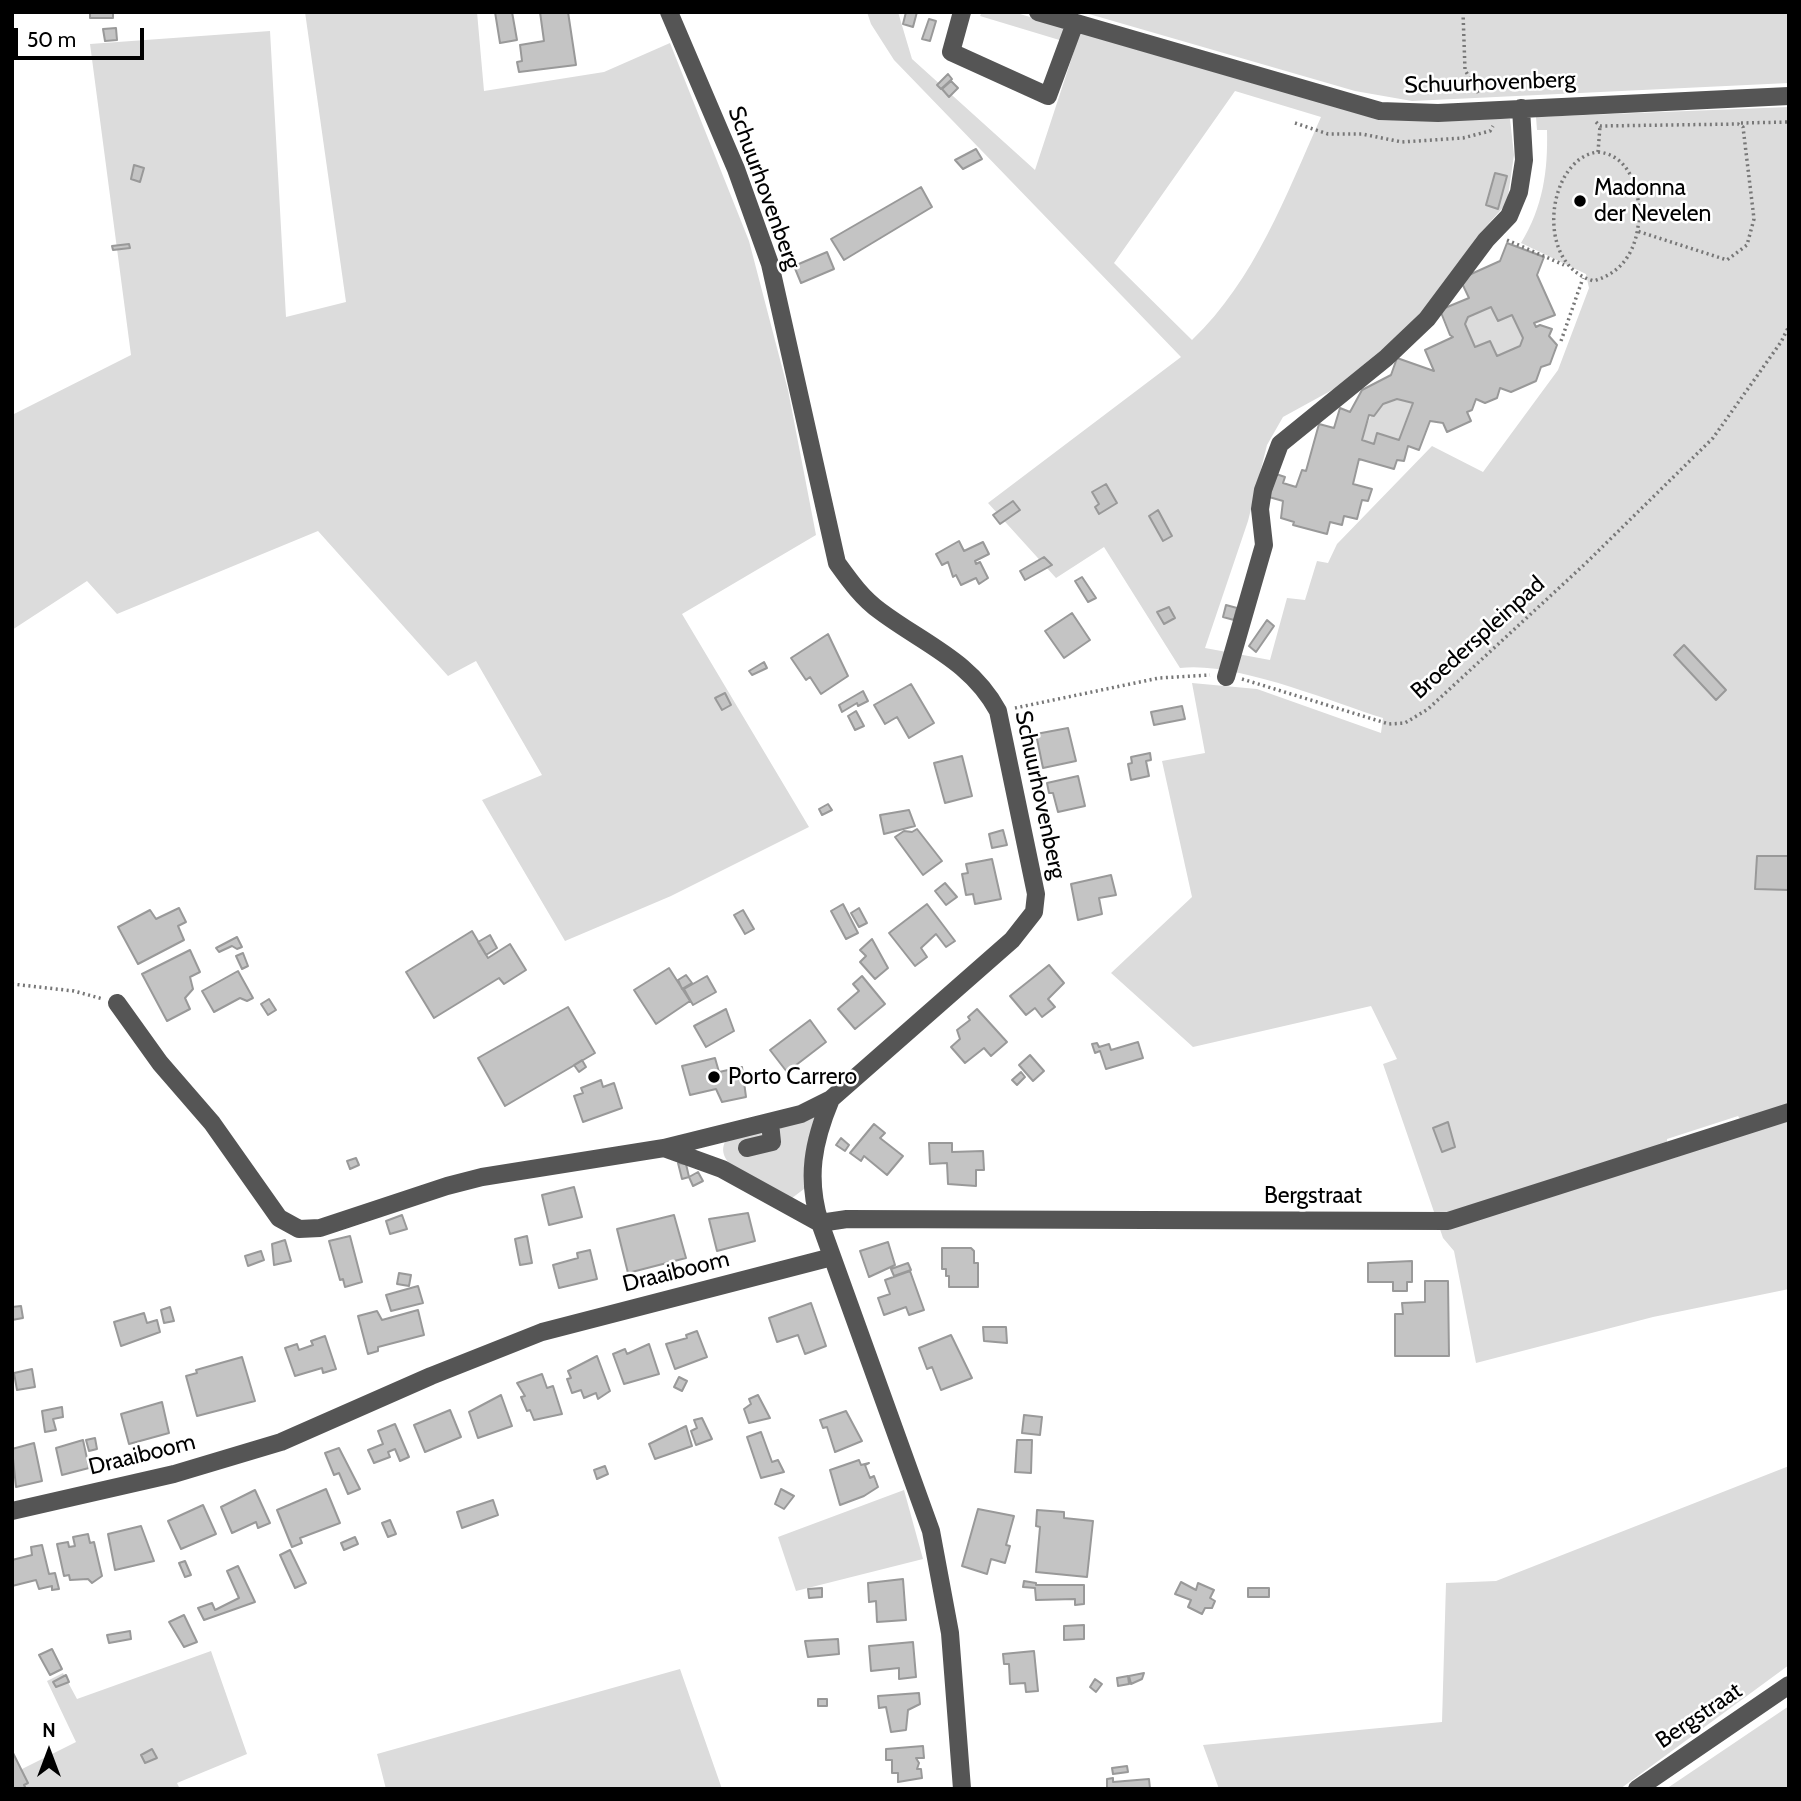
<!DOCTYPE html>
<html>
<head>
<meta charset="utf-8">
<style>
  body { margin:0 }
  #map { position:relative; width:1801px; height:1801px; overflow:hidden; background:#fff; font-family:Cabin,sans-serif }
  canvas { display:block }
  .frame { position:absolute; inset:0; border:14px solid #000; pointer-events:none }
  .north { position:absolute; left:14px; top:1717px; width:70px; height:70px; -webkit-text-stroke:5px #fff; paint-order:stroke; rotate:0deg; font-size:19px; font-weight:700; line-height:28px; text-align:center; color:#000 }
  .north::after { content:''; display:block; margin:auto; width:24px; height:32px; background:#000; clip-path:polygon(50% 0,100% 100%,50% 72%,0 100%) }
  .scale { position:absolute; left:14px; top:28px; width:130px; height:32px; box-sizing:border-box; border:4px solid #000; border-top:0; padding-left:9px; font-size:21px; line-height:24px; white-space:nowrap; color:#000; -webkit-text-stroke:5px #fff; paint-order:stroke }
</style>
</head>
<body>
<div id="map">
<canvas width="1801" height="1801"></canvas>
<div class="frame"></div>
<div class="north">N</div>
<div class="scale">50 m</div>
</div>
<script>
const ctx = document.querySelector('canvas').getContext('2d');
ctx.lineJoin = 'round';
function fill(path, color) {
  ctx.fillStyle = color;
  ctx.fill(path, 'evenodd');
}
function stroke(path, color, width, dash) {
  ctx.strokeStyle = color;
  ctx.lineWidth = width;
  ctx.lineCap = dash ? 'butt' : 'round';
  ctx.setLineDash(dash || []);
  ctx.stroke(path);
}
function write(font, color, halo, rows, align = 'center') {
  ctx.font = font + ' Cabin,sans-serif';
  ctx.lineWidth = 5;
  ctx.setLineDash([]);
  ctx.textBaseline = 'middle';
  ctx.strokeStyle = halo;
  ctx.fillStyle = color;
  for (const [text, x, y, turn = 0] of rows) {
    ctx.save();
    ctx.translate(x, y);
    ctx.rotate((+turn || 0) * Math.PI / 180);
    ctx.textAlign = isNaN(turn) ? turn : align;
    if (halo) ctx.strokeText(text, 0, 0);
    ctx.fillText(text, 0, 0);
    ctx.restore();
  }
}
const green = new Path2D(`
  M305 12H477L484 91 604 72 670 43 749 241 788 390 816 535 682 614 809 827 671 896 565 941 482 800 542 775 476 661 448 676 318 531 117 614 87 581 12 630V415L131 355 90 44 270 31 286 317 346 302Z
  M867 12H898L912 59 1035 170 1076 45 980 16 982 12H1013L1372 117 1510 119 1514 155 1507 203 1476 238 1442 292 1407 329 1334 389 1283 417 1267 445 1248 521 1205 648 1270 660 1287 598 1305 600 1317 561 1328 563 1337 544 1432 446 1483 472 1558 370 1589 288 1586 274 1521 243C1543 207 1548 171 1547 130H1537L1536 117 1789 107V1289L1653 1317 1476 1363 1454 1251 1443 1238 1383 1064 1397 1059 1371 1006 1193 1047 1111 973 1192 897 1162 761 1205 753 1192 683 1257 689 1381 733 1383 718C1329 701 1234 661 1180 668L1104 547 1056 578 988 503 1181 357 894 60 871 24ZM1235 91 1321 117C1286 195 1255 280 1192 340L1114 263ZM1738 1116 1750 1132 1666 1158 1667 1139Z
  M1082 12H1789V83L1412 101 1355 91Z
  M1491 307 1498 321 1512 315 1523 338 1520 346 1497 356 1490 341 1475 347 1465 324 1468 317Z
  M1397 399 1413 403 1399 440 1377 433 1374 444 1362 440C1367 421 1374 402 1397 399Z
  M820 1108 806 1151 804 1189 792 1198C772 1188 709 1168 726 1140Z
  M1789 1466V1665L1620 1789H1219L1203 1745 1442 1722 1446 1583 1496 1581Z
  M904 1490 923 1559 796 1591 778 1537Z
  M211 1651 247 1754 177 1783 180 1789H12V1774L76 1742 47 1681 63 1673 77 1699Z
  M680 1669 722 1789H386L377 1754Z
  M1789 1706V1789H1666Z`);
const building = new Path2D(`
  M90 12H113V18H90Z
  M495 12H512L517 40 500 43Z
  M540 12H568L576 65 519 72 517 62 522 61 520 45 544 41Z
  M906 12H917L913 27 903 24Z
  M929 19 936 21 930 41 922 39Z
  M116 28 117 40 105 41 103 29Z
  M948 74 952 79 941 89 937 85Z
  M951 81 958 88 949 97 942 89Z
  M976 149 982 159 963 169 955 160Z
  M134 165 144 168 140 182 131 179Z
  M1495 173 1507 176 1498 209 1486 205Z
  M921 187 932 207 844 260 831 239Z
  M1507 243 1544 257 1537 275 1555 315 1534 323 1536 327 1540 325 1552 329 1549 336 1557 345 1550 364 1541 367 1536 381 1511 392 1500 388 1497 398 1485 403 1476 399 1472 410 1467 412 1471 421 1447 432 1443 423 1430 421 1419 450 1408 446 1404 461 1397 460 1394 469 1359 459 1353 484 1372 489 1368 501 1362 500 1357 519 1344 516 1342 525 1330 522 1327 534 1293 525 1294 522 1281 518 1283 501 1269 497 1276 474 1285 477 1283 483 1296 487 1302 470 1306 471 1319 424 1334 428 1340 408 1350 412 1362 390 1391 375 1397 358 1434 371 1425 350 1453 337 1450 335 1440 310 1469 298 1460 279 1500 261ZM1491 307 1498 321 1512 315 1523 338 1520 346 1497 356 1490 341 1475 347 1465 324 1468 317ZM1397 399 1413 403 1399 440 1377 433 1374 444 1362 440 1369 415 1374 416 1383 404Z
  M129 244 130 248 113 250 112 246Z
  M827 252 834 269 801 283 794 266Z
  M1106 484 1117 503 1099 514 1095 507 1099 504 1092 492Z
  M1013 501 1020 510 1000 524 993 515Z
  M1158 510 1172 536 1163 541 1149 516Z
  M959 541 964 551 983 542 989 554 975 561 976 564 980 562 988 578 979 584 976 578 961 585 956 575 953 577 948 562 942 565 936 554Z
  M1044 557 1052 565 1025 580 1020 571Z
  M1082 577 1096 598 1088 602 1075 581Z
  M1226 605 1237 608 1234 620 1223 617Z
  M1169 607 1175 618 1164 624 1157 612Z
  M1072 613 1090 640 1064 658 1045 631Z
  M1267 620 1274 626 1256 652 1249 646Z
  M828 634 848 676 821 694 810 677 806 680 791 658Z
  M1684 645 1726 690 1716 700 1674 655Z
  M764 662 767 668 752 675 749 671Z
  M911 684 934 723 909 738 897 717 885 724 874 705Z
  M863 691 868 701 858 706 857 703 842 712 839 705Z
  M725 693 731 705 722 710 715 698Z
  M1182 706 1185 719 1154 725 1151 712Z
  M856 711 864 726 855 730 848 716Z
  M1068 728 1076 761 1043 768 1036 734Z
  M1150 753 1151 760 1146 761 1149 776 1131 780 1128 764 1132 763 1131 757Z
  M962 756 972 796 945 803 934 763Z
  M1078 776 1085 806 1058 812 1053 793H1049L1047 783Z
  M828 804 832 810 822 815 819 809Z
  M909 810 915 826 884 834 880 815Z
  M917 829 942 861 923 875 895 837 904 831 912 832Z
  M1003 830 1007 845 992 848 989 834Z
  M1757 856H1789V890L1755 889Z
  M992 859 1001 899 975 904 973 894 966 895 962 874 968 873 966 864Z
  M1111 875 1116 895 1099 898 1102 914 1078 920 1071 884Z
  M945 883 957 897 946 905 935 891Z
  M843 904 858 933 846 939 831 911Z
  M927 904 955 941 946 947 936 934 921 948 927 957 915 966 889 933Z
  M179 908 186 922 178 926 184 940 138 964 118 927 150 910 156 919Z
  M859 908 867 923 859 927 851 913Z
  M743 910 754 929 745 934 734 915Z
  M472 931 488 958 510 944 526 970 504 984 499 978 434 1018 406 972Z
  M490 935 497 948 486 955 478 942Z
  M237 937 242 947 237 949 232 946 219 952 216 948Z
  M872 939 888 968 875 979 860 962 866 956 860 950Z
  M190 950 200 972 190 977 193 989 185 998 190 1009 167 1021 142 974Z
  M243 953 248 966 242 969 236 956Z
  M1049 965 1064 983 1048 999 1055 1007 1042 1017 1035 1008 1026 1015 1010 996Z
  M669 968 690 1001 656 1024 634 990Z
  M238 971 253 998 247 1001 240 998 214 1012 202 991Z
  M686 975 692 983 682 989 678 980Z
  M707 976 716 992 693 1005 684 989Z
  M862 976 885 1004 855 1029 838 1009 859 991 853 984Z
  M269 999 276 1010 268 1015 261 1004Z
  M568 1007 595 1053 505 1106 478 1058Z
  M726 1009 734 1031 706 1047 694 1026Z
  M977 1009 1007 1042 991 1056 984 1048 965 1063 951 1047 960 1039 957 1030 970 1020 968 1017Z
  M810 1020 826 1042 787 1072 770 1050Z
  M1138 1042 1143 1058 1106 1069 1100 1051 1095 1053 1092 1044 1097 1043 1099 1047 1109 1044 1111 1050Z
  M1030 1055 1044 1071 1033 1081 1019 1065Z
  M715 1058 719 1072 742 1067 746 1097 722 1102 716 1089 690 1095 682 1066Z
  M582 1060 586 1067 579 1072 574 1065Z
  M1021 1072 1025 1077 1017 1085 1012 1080Z
  M601 1080 603 1087 614 1083 622 1108 583 1122 574 1096 583 1093 581 1088Z
  M1448 1122 1455 1147 1442 1152 1433 1128Z
  M874 1124 885 1133 880 1138 903 1156 887 1175 864 1156 861 1161 850 1153Z
  M841 1138 849 1145 845 1151 836 1145Z
  M929 1143H952V1152L983 1151 984 1170H976V1186L948 1184 947 1163 930 1164Z
  M356 1158 359 1165 350 1169 347 1161Z
  M678 1163 686 1164 689 1177 698 1172 703 1181 693 1186 689 1177 682 1179Z
  M574 1187 582 1217 549 1225 542 1195Z
  M748 1213 755 1241 717 1251 709 1219Z
  M402 1215 407 1229 390 1234 386 1221Z
  M674 1215 686 1258 628 1273 617 1229Z
  M350 1236 362 1282 345 1287 343 1279 340 1280 329 1241Z
  M527 1236 532 1263 520 1265 515 1239Z
  M285 1240 291 1261 274 1265 272 1244Z
  M888 1242 895 1265 869 1277 860 1251Z
  M942 1248H971L974 1251V1263H978V1287H949V1276H946V1269H942Z
  M590 1250 597 1279 559 1288 553 1265 578 1258 577 1253Z
  M261 1251 264 1260 248 1266 245 1256Z
  M1412 1261V1282H1407V1291H1393V1282H1368V1263Z
  M908 1263 911 1270 894 1276 891 1269Z
  M910 1271 924 1310 909 1315 906 1307 884 1315 878 1298 890 1294 885 1280Z
  M399 1273 411 1275 409 1286 397 1284Z
  M1425 1281H1448L1449 1356H1395V1314H1403L1402 1303 1425 1302Z
  M418 1286 423 1303 391 1311 386 1295Z
  M811 1303 826 1346 805 1354 798 1335 777 1342 769 1318Z
  M21 1306 23 1318 12 1320V1307Z
  M170 1307 174 1321 164 1323 161 1310Z
  M418 1310 424 1335 378 1347V1351L368 1354 358 1316 377 1311 382 1320Z
  M144 1313 147 1323 157 1320 160 1332 121 1346 114 1322Z
  M983 1327H1006L1007 1343 984 1341Z
  M697 1331 707 1357 675 1369 666 1344 687 1338 686 1335Z
  M951 1335 972 1378 941 1390 932 1367 927 1369 919 1348Z
  M325 1336 336 1369 323 1373 322 1368 295 1376 285 1348 297 1344 299 1350 313 1345 311 1341Z
  M649 1344 659 1374 624 1384 613 1354 625 1349 627 1354Z
  M597 1356 610 1391 598 1399 596 1393 584 1398 581 1390 572 1393 567 1379 571 1378 568 1371Z
  M242 1357 255 1401 197 1416 186 1376 197 1373 196 1370Z
  M32 1369 35 1387 17 1390 14 1373Z
  M542 1374 547 1388 553 1386 562 1414 534 1420 530 1410 527 1411 521 1397 525 1396 517 1383Z
  M679 1377 687 1381 682 1391 674 1387Z
  M501 1395 512 1426 478 1438 469 1412Z
  M758 1395 770 1418 749 1423 744 1409 751 1404 749 1399Z
  M162 1402 169 1433 129 1444 121 1414Z
  M62 1407 63 1417 53 1419 56 1430 45 1432 42 1411Z
  M450 1410 461 1437 425 1452 414 1425Z
  M846 1411 862 1441 835 1452 827 1427 823 1428 820 1420Z
  M1024 1415 1042 1417 1040 1435 1022 1433Z
  M702 1418 712 1439 696 1445 691 1431 697 1428 694 1420Z
  M395 1424 409 1457 400 1461 395 1449 388 1452 390 1457 374 1463 368 1450 383 1444 378 1431Z
  M686 1426 692 1446 655 1459 649 1444Z
  M761 1432 772 1462 778 1460 784 1472 761 1478 747 1437Z
  M95 1438 97 1449 89 1451 86 1440Z
  M83 1440 89 1468 62 1475 56 1448Z
  M1017 1440H1032L1031 1473 1015 1472Z
  M34 1443 42 1481 16 1487 12 1449Z
  M339 1448 360 1489 348 1494 339 1473 334 1475 325 1453Z
  M859 1460 861 1465 869 1463 865 1465 870 1478 874 1476 878 1487 864 1496 840 1505 830 1470Z
  M605 1466 608 1474 597 1479 594 1470Z
  M326 1489 340 1523 300 1538 302 1543 292 1547 277 1510Z
  M781 1489 794 1496 784 1509 775 1504Z
  M255 1490 270 1523 258 1528 256 1522 232 1533 221 1507Z
  M493 1500 498 1515 462 1528 457 1512Z
  M203 1505 216 1534 181 1549 168 1521Z
  M978 1509 1014 1516 1006 1545 1010 1546 1005 1563 991 1559 987 1574 962 1566Z
  M1037 1510 1064 1512V1518L1093 1521 1087 1577 1036 1572 1040 1527 1036 1526Z
  M390 1520 396 1534 388 1537 382 1523Z
  M141 1526 154 1561 115 1570 108 1534Z
  M88 1534 90 1543 94 1542 102 1576 92 1583 88 1579 70 1580 69 1575 64 1576 57 1544 68 1542 69 1547 75 1546 73 1537Z
  M355 1537 358 1544 344 1550 341 1543Z
  M42 1545 49 1574 55 1573 59 1589 52 1590V1586L39 1589 36 1580 12 1586V1560L32 1555 31 1547Z
  M290 1550 306 1583 295 1588 280 1555Z
  M185 1561 191 1575 185 1577 179 1563Z
  M238 1566 255 1602 204 1620 198 1608 212 1603 215 1610 239 1598 227 1571Z
  M903 1579 906 1620 877 1622 876 1601 869 1602 868 1583Z
  M1024 1581 1036 1583V1585H1084V1604L1075 1605V1599L1036 1600 1035 1588 1023 1587Z
  M1181 1582 1196 1590 1198 1583 1214 1590 1210 1598 1215 1601 1212 1608H1205L1202 1614 1188 1607 1191 1600 1175 1594Z
  M822 1588V1597L809 1598 808 1589Z
  M1248 1588H1269V1597H1248Z
  M184 1615 197 1642 184 1647 169 1622Z
  M1084 1625V1639L1064 1640V1626Z
  M130 1631 131 1639 109 1643 107 1635Z
  M838 1639 839 1654 808 1657 805 1641Z
  M913 1642 916 1677 899 1679V1668L871 1671 869 1646Z
  M52 1649 62 1669 50 1675 39 1655Z
  M1034 1651 1038 1691 1026 1692 1025 1683 1010 1684 1009 1664H1004L1003 1654Z
  M1144 1673 1142 1679 1131 1684 1129 1676Z
  M66 1675 69 1682 56 1687 53 1682Z
  M1128 1676 1129 1684 1118 1686 1117 1678Z
  M1095 1679 1102 1684 1096 1692 1090 1687Z
  M919 1693 920 1704 908 1710 906 1730 891 1732 886 1707 879 1708 878 1696Z
  M818 1699H827V1706H818Z
  M923 1746 924 1758H916L919 1763 917 1769H921L922 1778 898 1782V1773H892V1760H886V1749Z
  M152 1749 157 1758 145 1763 141 1755Z
  M12 1751 28 1783 24 1785 26 1789H14L12 1786Z
  M1127 1766 1128 1772 1113 1774 1112 1768Z
  M1113 1778V1782L1149 1779 1150 1789H1107V1779Z`);
const path = new Path2D(`
  M1463 12 1465 70 1479 94
  M1596 122 1600 126 1738 124 1743 127 1754 219 1747 245 1727 260 1637 231
  M1295 123 1328 134H1362L1402 142 1463 138 1490 131 1493 126
  M1741 123 1789 122
  M1598 152C1642 156 1648 225 1628 256 1620 269 1609 276 1594 281 1533 265 1547 158 1598 152Z
  M1598 152 1600 126
  M1507 240 1564 265
  M1561 341 1583 278
  M1242 679 1389 724 1405 723 1428 709 1586 563 1713 438 1781 342 1789 326
  M1015 708 1159 678 1210 675
  M12 984 74 991 103 999`);
const minor = new Path2D(`
  M669 12 736 169 770 264 837 563C850 581 862 598 880 611 924 644 971 661 998 711L1036 894 1034 912 1012 940 831 1099C813 1142 806 1178 820 1223L931 1531 950 1633 962 1789
  M962 12 951 52 1048 96 1075 23
  M1038 12 1380 111 1438 113 1789 96
  M1226 677 1264 545 1260 509 1263 490 1280 444 1386 358 1427 319 1486 240 1509 216 1519 192 1524 160 1521 108
  M117 1003 160 1063 212 1123 279 1218 299 1229 320 1228 447 1186 482 1177 664 1148 801 1114 831 1099
  M664 1148 722 1169 820 1223 847 1219 1448 1221 1789 1112
  M747 1148 772 1142 770 1123
  M12 1511 174 1474 281 1442 431 1376 542 1332 832 1257
  M1637 1789 1789 1685`);
const markers = [
  [1580,201,7,"#000"],
  [714,1077,7,"#000"]
];
const streetNames = [
  ["Schuurhovenberg",1490,83,-2],
  ["Schuurhovenberg",764,188,70],
  ["Broederspleinpad",1478,638,-42],
  ["Schuurhovenberg",1040,795,78],
  ["Bergstraat",1313,1196],
  ["Draaiboom",676,1272,-14],
  ["Draaiboom",142,1455,-14],
  ["Bergstraat",1699,1716,-34]
];
const poiNames = [
  ["Madonna",1594,188],
  ["der Nevelen",1594,214],
  ["Porto Carrero",728,1077]
];
fill(green, '#dcdcdc');
fill(building, '#c4c4c4');
stroke(building, '#999', 2);
stroke(path, '#777', 3.5, [2, 3.5]);
stroke(minor, '#555', 18);
for (const [x, y, r, color] of markers) {
  const dot = new Path2D();
  dot.arc(x, y, r, 0, 2 * Math.PI);
  ctx.fillStyle = color;
  ctx.fill(dot);
  stroke(dot, '#fff', 2.5);
}
write('23px', '#000', '#fff', streetNames);
write('23px', '#000', '#fff', poiNames, 'left');
</script>
</body>
</html>
